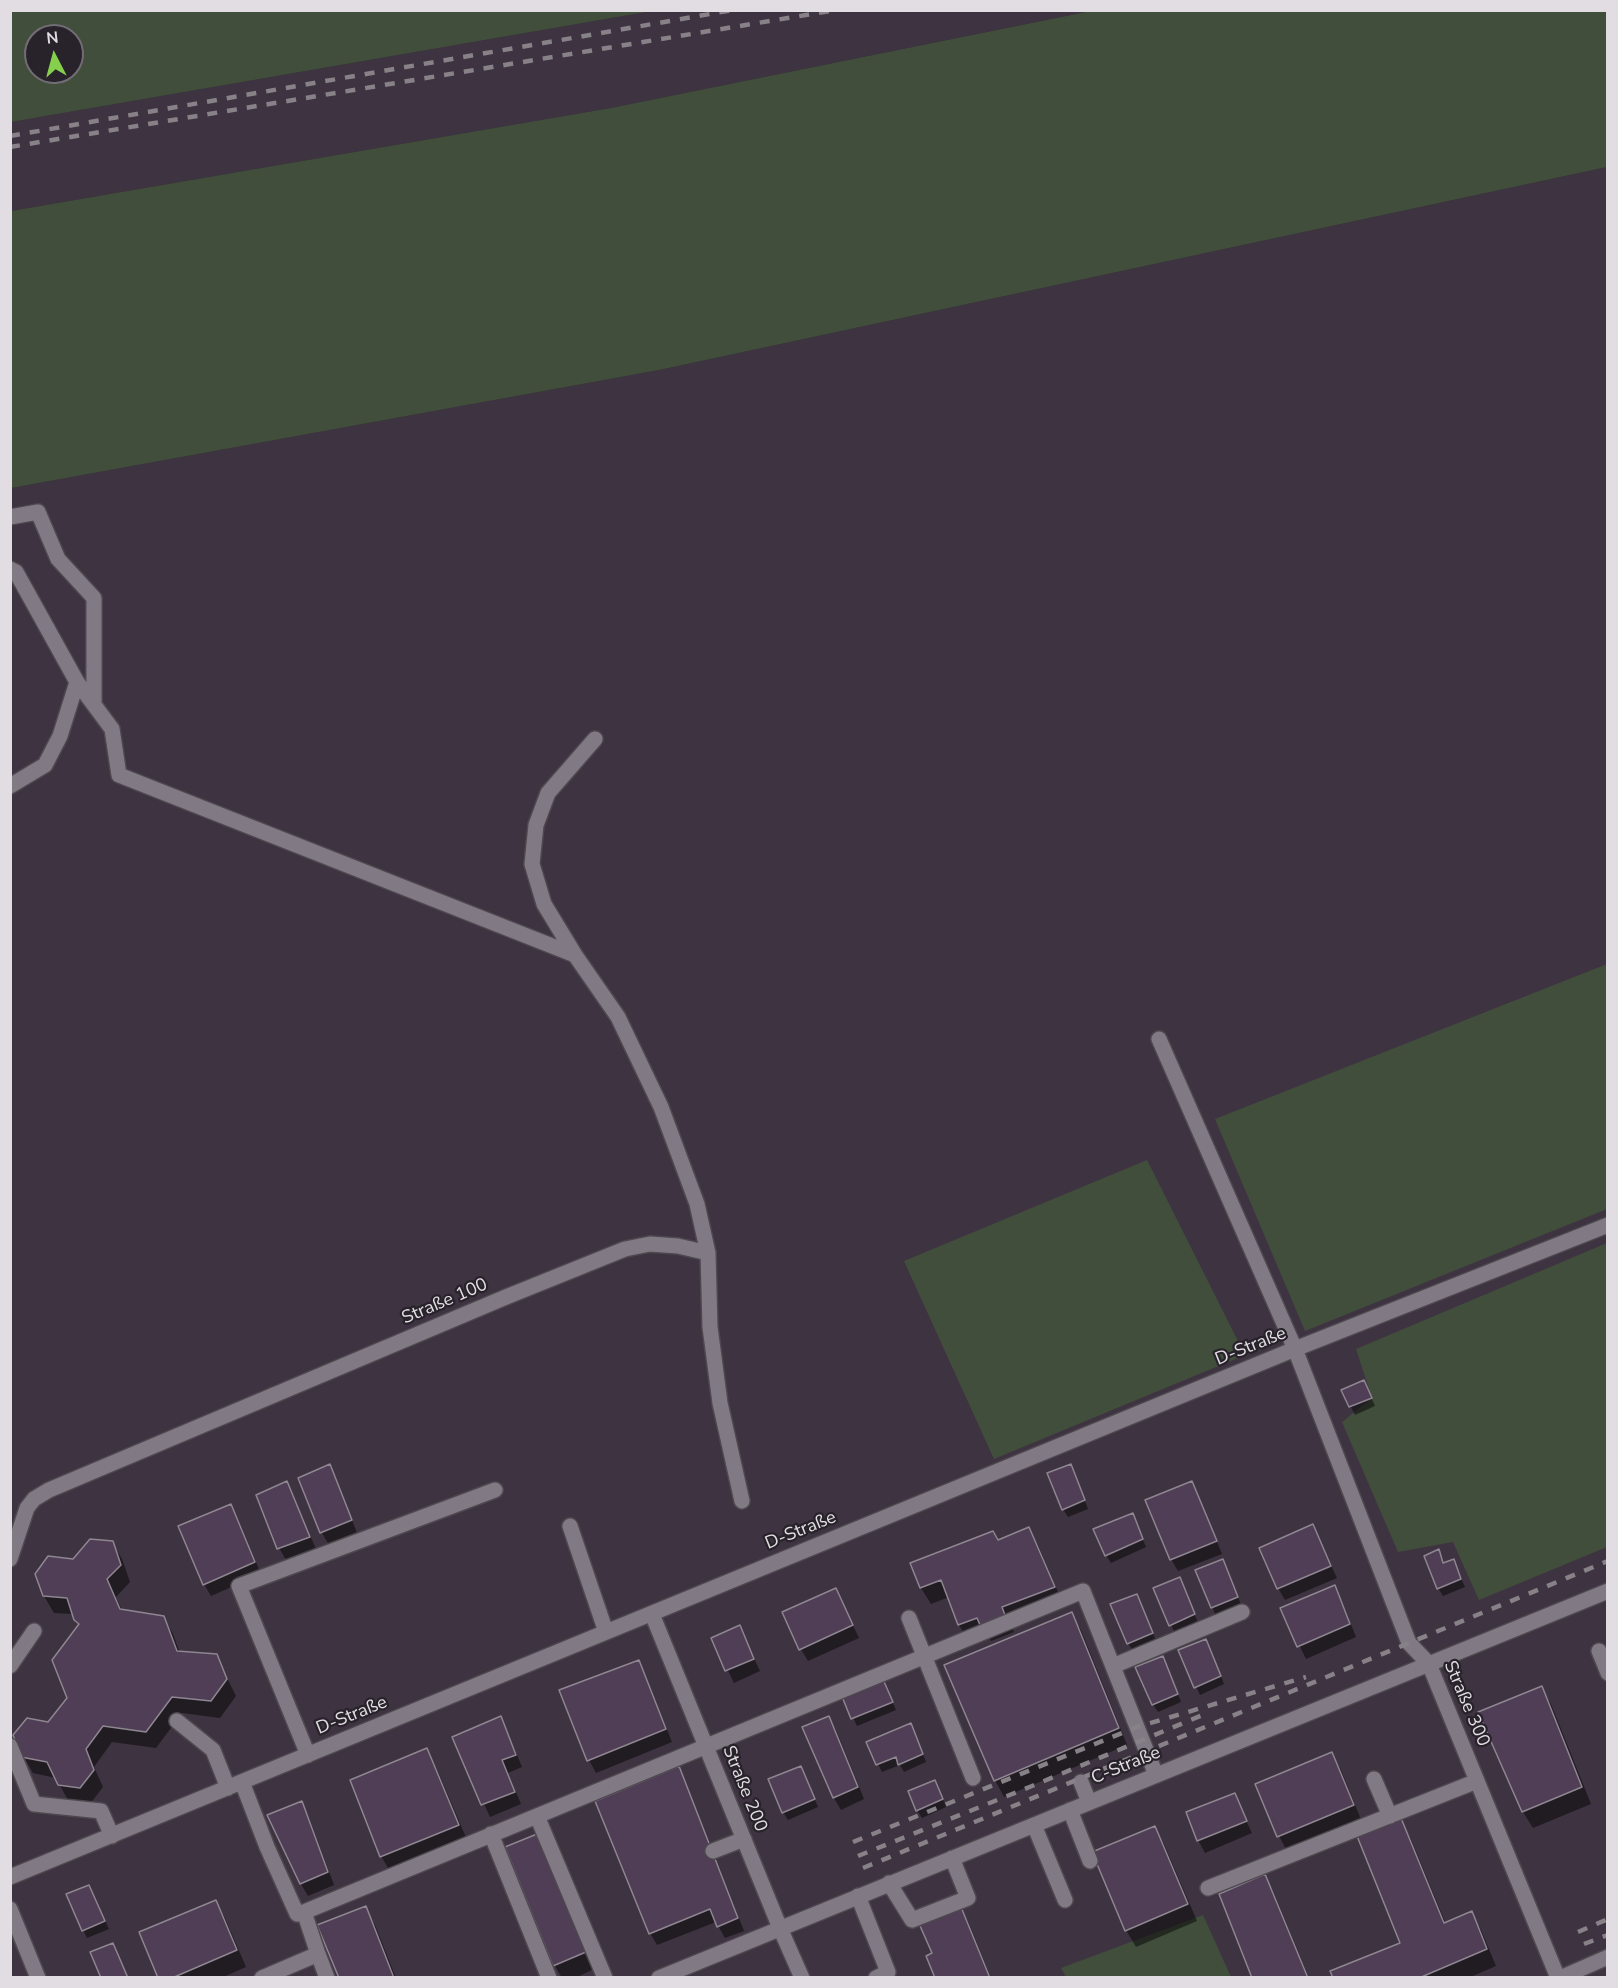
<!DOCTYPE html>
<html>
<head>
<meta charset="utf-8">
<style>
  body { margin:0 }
  #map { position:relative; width:1618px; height:1988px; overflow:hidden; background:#322b34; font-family:"Nunito Sans",sans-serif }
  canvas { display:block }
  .frame { position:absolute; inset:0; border:12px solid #e2dde3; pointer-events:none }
  .north { position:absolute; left:24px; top:24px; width:60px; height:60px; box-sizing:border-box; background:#28222a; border:2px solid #726d74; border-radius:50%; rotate:354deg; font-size:16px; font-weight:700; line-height:24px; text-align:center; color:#e2dde3 }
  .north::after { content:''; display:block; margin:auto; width:21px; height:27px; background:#86cf4c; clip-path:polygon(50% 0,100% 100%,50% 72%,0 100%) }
</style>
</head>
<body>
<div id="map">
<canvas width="1618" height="1988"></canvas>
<div class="frame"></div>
<div class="north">N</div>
</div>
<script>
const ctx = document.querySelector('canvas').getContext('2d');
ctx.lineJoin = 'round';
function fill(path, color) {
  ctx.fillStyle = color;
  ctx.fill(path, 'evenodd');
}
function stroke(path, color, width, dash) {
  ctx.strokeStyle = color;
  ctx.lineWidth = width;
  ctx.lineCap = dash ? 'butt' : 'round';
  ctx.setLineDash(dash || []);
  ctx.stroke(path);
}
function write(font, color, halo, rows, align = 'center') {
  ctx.font = font + ' "Nunito Sans",sans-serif';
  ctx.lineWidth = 4.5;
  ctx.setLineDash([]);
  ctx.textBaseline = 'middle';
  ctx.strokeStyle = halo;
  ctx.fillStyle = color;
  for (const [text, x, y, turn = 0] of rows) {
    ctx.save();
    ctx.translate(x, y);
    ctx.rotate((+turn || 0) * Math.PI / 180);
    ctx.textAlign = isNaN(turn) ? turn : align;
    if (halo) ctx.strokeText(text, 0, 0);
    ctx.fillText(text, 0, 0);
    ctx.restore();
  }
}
const built = new Path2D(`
  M652 11H1091L611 108 11 211V122Z
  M1607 167V1977L11 1978V488L659 370Z`);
const green = new Path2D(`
  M11 10H652V11L11 122ZM36 36H72V72H36Z
  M1091 11H1607V167L659 370 11 488V211L611 108Z
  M1607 964V1209L1305 1331 1215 1119Z
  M1147 1160 1245 1355 994 1459 904 1261Z
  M1607 1243V1547L1479 1600 1453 1542 1398 1552 1342 1422 1372 1398 1356 1349Z
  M1203 1915 1231 1977H1066L1061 1968Z`);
const shadow = new Path2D(`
  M1368 1390 1375 1406 1355 1415 1343 1391Z
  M1071 1465 1088 1509 1068 1517 1063 1509Z
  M329 1466 336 1478 357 1533 329 1545 322 1533 300 1479Z
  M287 1483 316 1549 286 1560 279 1548Z
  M1191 1483 1198 1495 1222 1554 1178 1571 1171 1559Z
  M231 1506 238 1519 261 1574 211 1596 204 1584Z
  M1132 1515 1146 1547 1111 1563 1106 1555Z
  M1312 1526 1337 1578 1285 1600 1278 1588Z
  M1029 1529 1038 1545 1063 1604 1011 1624 1014 1632 991 1641 987 1634 969 1641 959 1625 949 1597 931 1604 921 1588 912 1564 998 1542Z
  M112 1542 122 1559 130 1582 116 1597 122 1610 163 1617 173 1634 180 1653 216 1656 236 1696 220 1718 182 1713 156 1748 112 1742 94 1767 103 1787 90 1804 69 1802 56 1778 33 1773 23 1756 69 1698 79 1626 73 1614 54 1613 44 1596 74 1561Z
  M1438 1551 1444 1564 1453 1561 1465 1587 1443 1596 1438 1588Z
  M1227 1568 1241 1605 1216 1616 1197 1571Z
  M1183 1586 1198 1623 1175 1633 1171 1625Z
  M1334 1587 1341 1599 1356 1637 1306 1659 1282 1609Z
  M835 1589 859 1638 808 1661 801 1649Z
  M1137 1596 1156 1641 1133 1651 1128 1643Z
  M1071 1614 1081 1630 1127 1745 1004 1797 995 1780Z
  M739 1627 760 1671 734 1683 713 1639Z
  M1210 1648 1224 1684 1200 1695 1180 1651Z
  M638 1662 645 1674 672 1742 596 1773 589 1760Z
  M1167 1666 1181 1702 1158 1712 1153 1704Z
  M882 1679 896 1710 857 1726 843 1695Z
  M1541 1688 1551 1704 1591 1804 1533 1828 1523 1812 1480 1712Z
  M500 1718 507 1731 522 1767 508 1773 521 1804 490 1817 454 1738Z
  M828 1718 836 1730 864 1799 841 1810 834 1798Z
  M915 1733 926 1762 904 1772 900 1765 882 1772 878 1764Z
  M426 1750 436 1767 468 1842 391 1873 381 1856Z
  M1332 1754 1341 1770 1362 1822 1288 1853 1279 1836Z
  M678 1768 685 1780 744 1931 725 1938 716 1922 657 1945 650 1933Z
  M801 1768 818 1807 788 1820 783 1812Z
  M939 1790 946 1807 922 1818 917 1810Z
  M1234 1795 1252 1833 1205 1853 1198 1840Z
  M301 1803 308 1815 334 1885 308 1896 301 1884Z
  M1400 1820 1410 1837 1446 1924 1471 1913 1481 1930 1496 1966 1468 1978H1335L1402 1943Z
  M1155 1828 1164 1844 1197 1921 1136 1947 1126 1930Z
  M537 1836 594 1969 575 1978H562L555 1966 507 1848Z
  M1265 1876 1274 1893 1309 1978H1253Z
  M89 1887 109 1929 87 1938 83 1930Z
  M216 1902 225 1918 246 1967 221 1978H160Z
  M959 1904 968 1921 991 1978H937L934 1954Z
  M365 1908 375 1925 396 1978H341Z`);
const building = new Path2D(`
  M1364 1380 1372 1398 1349 1407 1341 1390Z
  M330 1464 352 1520 320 1533 298 1478Z
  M1071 1464 1085 1500 1062 1510 1047 1473Z
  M287 1481 310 1537 277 1549 256 1495Z
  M1192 1481 1217 1541 1170 1560 1145 1500Z
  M231 1504 255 1562 203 1585 178 1526Z
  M1133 1513 1143 1539 1105 1556 1093 1529Z
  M1313 1524 1331 1566 1277 1589 1259 1548Z
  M1029 1527 1055 1587 1002 1607 1005 1615 980 1625 977 1618 958 1625 941 1580 920 1588 910 1563 993 1531 998 1540Z
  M90 1539 113 1541 121 1565 107 1579 120 1609 164 1616 177 1651 217 1654 227 1679 211 1701 172 1697 146 1732 103 1726 86 1749 94 1770 80 1788 58 1785 47 1762 21 1757 13 1735 27 1718 48 1722 67 1698 52 1660 79 1624 74 1620 67 1598 43 1596 35 1574 48 1556 73 1559Z
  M1439 1549 1443 1563 1454 1559 1461 1579 1437 1589 1424 1556Z
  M1223 1559 1238 1597 1211 1608 1195 1570Z
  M1180 1577 1195 1614 1169 1626 1153 1588Z
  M1335 1585 1350 1624 1297 1647 1280 1608Z
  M836 1588 853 1625 799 1650 782 1612Z
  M1137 1594 1153 1633 1127 1644 1110 1604Z
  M1072 1612 1119 1728 994 1781 944 1665Z
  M740 1625 754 1659 725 1671 711 1638Z
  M1206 1639 1221 1676 1194 1688 1178 1650Z
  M1163 1656 1178 1694 1152 1705 1135 1667Z
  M639 1660 666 1729 587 1761 559 1690Z
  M882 1677 893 1702 851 1719 841 1694Z
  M1542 1686 1582 1787 1522 1812 1478 1712Z
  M501 1716 516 1755 502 1760 515 1792 481 1805 452 1737Z
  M829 1716 858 1787 833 1798 802 1727Z
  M911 1723 923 1754 898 1765 896 1757 876 1765 866 1742Z
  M427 1748 459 1825 380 1857 350 1780Z
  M1332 1752 1354 1805 1277 1837 1255 1784Z
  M679 1766 738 1918 717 1927 710 1909 649 1934 595 1801Z
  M801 1766 815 1799 782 1813 768 1779Z
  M935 1780 943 1799 916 1811 908 1791Z
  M1235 1793 1247 1821 1197 1841 1186 1812Z
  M302 1801 328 1872 300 1884 267 1815Z
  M1401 1818 1444 1923 1472 1911 1487 1949 1419 1978H1333L1330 1971 1400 1943 1357 1836Z
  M1155 1826 1188 1904 1125 1931 1092 1852Z
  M537 1834 586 1952 553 1966 505 1847Z
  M1265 1874 1308 1978H1252L1219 1894Z
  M89 1885 105 1921 82 1931 66 1894Z
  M216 1900 237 1950 172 1978H158L139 1932Z
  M959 1902 990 1978H935L926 1956 932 1953 917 1919Z
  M366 1906 394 1978H339L317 1925Z
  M113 1943 128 1978H101L90 1952Z`);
const minor = new Path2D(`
  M10 517 38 512 58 559 94 598V704
  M10 569 16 572 77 682 112 729 119 775 575 955
  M595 739 548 793 536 825 532 864 544 904 575 955 618 1017 661 1107 697 1204 708 1253
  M10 786 45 765 60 736 77 682
  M1159 1039 1295 1349 1409 1643 1429 1664 1558 1978
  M570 1526 606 1632
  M10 1559 27 1508 34 1499 49 1490 506 1297 625 1249 650 1244 678 1246 708 1253 710 1327 720 1403 742 1501
  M652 1614 780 1928 802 1978
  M909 1618 973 1778
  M1599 1651 1608 1673
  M10 1666 34 1631
  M1113 1666 1242 1612
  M177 1721 213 1750 228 1788
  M10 1746 34 1804 101 1811 112 1836
  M308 1755 239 1586 495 1490
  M1374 1779 1390 1816
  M242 1782 267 1847 297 1914 304 1912
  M1081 1782 1089 1802
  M1070 1810 1090 1861
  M537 1816 605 1978
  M1034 1825 1065 1900
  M491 1834 549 1978
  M713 1851 744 1839
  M10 1877 1295 1349 1608 1225
  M889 1883 912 1920 968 1898 952 1858
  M1208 1888 1477 1781
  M858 1896 888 1972 876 1978
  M10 1909 38 1978
  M318 1954 327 1978
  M262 1978 318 1954 304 1912 1083 1591 1156 1775
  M659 1978 1608 1591
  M1560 1978 1608 1957`);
const rail = new Path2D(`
  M10 136 733 10
  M10 147 836 10
  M853 1842 1137 1727 1306 1677
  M858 1856 1032 1786 1205 1714
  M863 1868 1608 1561
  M1578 1932 1608 1919
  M1584 1944 1608 1935`);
const streetNames = [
  ["Straße 100",445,1302,-23],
  ["D-Straße",1251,1347,-22],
  ["D-Straße",801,1531,-22],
  ["Straße 300",1466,1704,67],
  ["D-Straße",352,1716,-22],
  ["C-Straße",1126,1766,-22],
  ["Straße 200",744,1789,68]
];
fill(built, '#3e3341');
fill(green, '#424e3c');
fill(shadow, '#0007');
fill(building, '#4f3e55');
stroke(building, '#8e8690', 1.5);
stroke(minor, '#4e484f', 18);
stroke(minor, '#817a84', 15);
stroke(rail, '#878188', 4.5, [10, 10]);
write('18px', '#e2dde3', '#28222a', streetNames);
</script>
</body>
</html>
